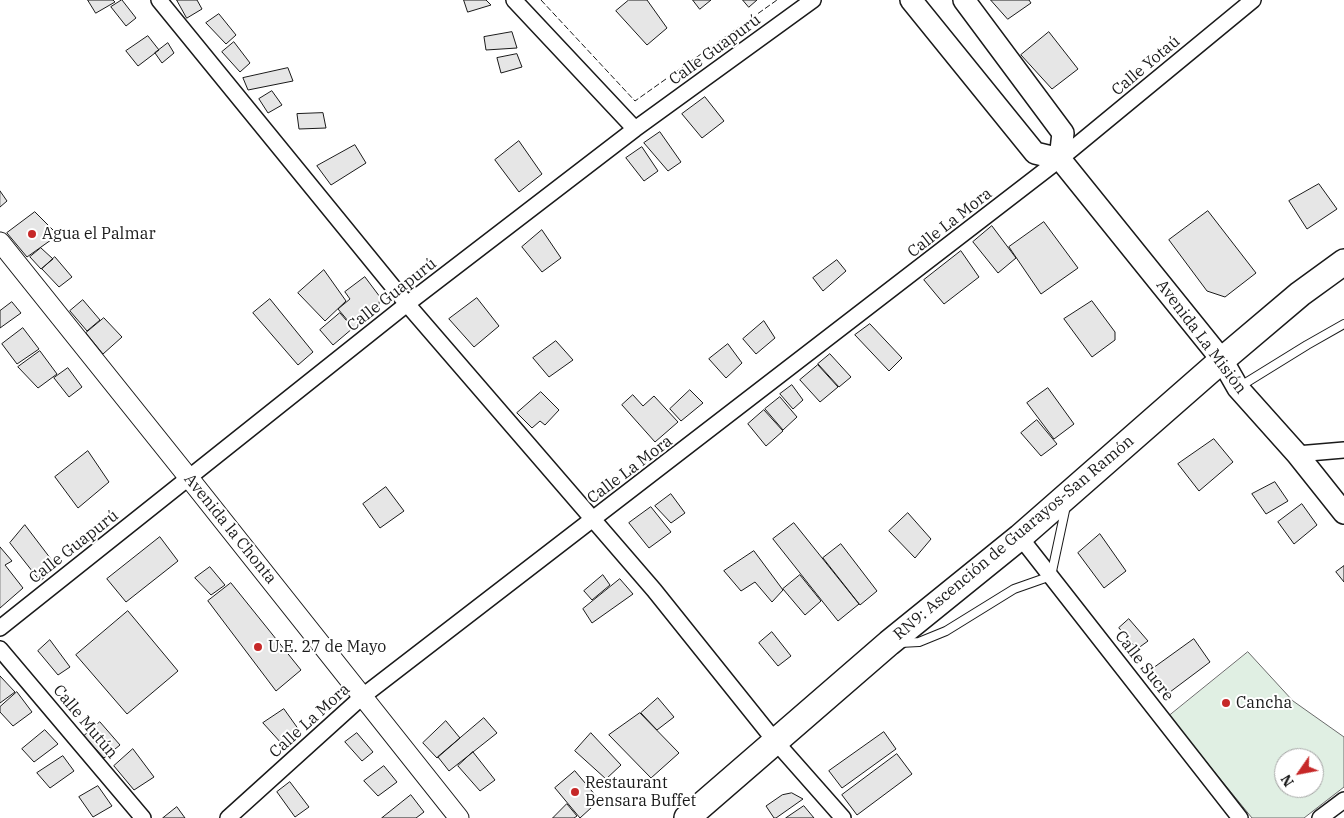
<!DOCTYPE html>
<html>
<head>
<meta charset="utf-8">
<style>
  body { margin:0 }
  #map { position:relative; width:1344px; height:818px; overflow:hidden; background:#fff; font-family:"IBM Plex Serif",serif }
  canvas { display:block }
  .north { position:absolute; left:1274px; top:748px; width:50px; height:50px; box-sizing:border-box; background:#fff; border:1px solid #a3a3a3; border-radius:50%; rotate:237deg; font-size:14px; font-weight:700; line-height:20px; text-align:center; color:#1a1a1a }
  .north::after { content:''; display:block; margin:auto; width:18px; height:22px; background:#c62828; clip-path:polygon(50% 0,100% 100%,50% 72%,0 100%) }
</style>
</head>
<body>
<div id="map">
<canvas width="1344" height="818"></canvas>
<div class="north">N</div>
</div>
<script>
const ctx = document.querySelector('canvas').getContext('2d');
ctx.lineJoin = 'round';
function fill(path, color) {
  ctx.fillStyle = color;
  ctx.fill(path, 'evenodd');
}
function stroke(path, color, width, dash) {
  ctx.strokeStyle = color;
  ctx.lineWidth = width;
  ctx.lineCap = dash ? 'butt' : 'round';
  ctx.setLineDash(dash || []);
  ctx.stroke(path);
}
function write(font, color, halo, rows, align = 'center') {
  ctx.font = font + ' "IBM Plex Serif",serif';
  ctx.lineWidth = 4;
  ctx.setLineDash([]);
  ctx.textBaseline = 'middle';
  ctx.strokeStyle = halo;
  ctx.fillStyle = color;
  for (const [text, x, y, turn = 0] of rows) {
    ctx.save();
    ctx.translate(x, y);
    ctx.rotate((+turn || 0) * Math.PI / 180);
    ctx.textAlign = isNaN(turn) ? turn : align;
    if (halo) ctx.strokeText(text, 0, 0);
    ctx.fillText(text, 0, 0);
    ctx.restore();
  }
}
const green = new Path2D(`
  M1248 652 1293 701 1344 737V787L1304 818H1252L1169 716ZM1284 758H1314V788H1284Z`);
const building = new Path2D(`
  M88 0H113L115 2 96 13Z
  M122 0 136 18 126 26 111 7Z
  M177 0H197L202 9 187 18Z
  M464 0H486L491 5 468 12Z
  M629 0H647L667 28 647 45 616 11Z
  M693 0H711L700 9Z
  M743 0H757L749 7Z
  M991 0H1029L1031 3 1008 19Z
  M219 14 236 35 226 44 206 23Z
  M512 32 517 48 486 50 484 37Z
  M1049 32 1078 69 1052 89 1021 55Z
  M148 36 159 50 138 66 126 51Z
  M234 42 250 63 240 72 222 52Z
  M168 43 174 53 162 63 155 53Z
  M517 54 522 67 501 73 497 58Z
  M288 68 293 81 248 90 243 78Z
  M272 91 282 105 268 113 259 99Z
  M705 97 724 121 702 138 682 114Z
  M323 113 326 128 299 129 297 114Z
  M660 132 681 162 668 171 644 143Z
  M519 141 542 174 519 192 495 160Z
  M355 145 366 163 331 185 317 166Z
  M642 147 658 171 644 181 626 158Z
  M1319 184 1337 209 1307 229 1289 201Z
  M0 191 7 201 0 207Z
  M1208 211 1256 273 1225 297 1207 291 1169 240Z
  M35 212 58 235 27 257 7 233Z
  M1044 222 1078 268 1041 294 1009 247Z
  M992 226 1016 258 998 273 973 242Z
  M542 230 561 258 542 272 522 247Z
  M41 248 53 259 41 269 30 257Z
  M961 251 979 277 944 304 924 280Z
  M55 257 72 277 59 287 42 269Z
  M837 260 846 271 823 291 813 278Z
  M324 270 346 301 325 321 298 293Z
  M365 277 380 297 378 310 354 328 338 309 350 299 345 292Z
  M477 298 499 326 474 347 449 319Z
  M270 299 313 352 298 365 253 313Z
  M83 300 100 320 87 331 70 311Z
  M1092 301 1115 332V340L1092 357 1064 319Z
  M12 302 21 313 0 328V311Z
  M340 313 353 328 333 345 320 330Z
  M104 318 122 337 103 354 86 333Z
  M764 321 775 338 756 354 743 339Z
  M870 324 902 358 889 371 855 335Z
  M23 328 39 349 17 364 2 344Z
  M556 341 573 360 549 377 533 358Z
  M728 344 742 363 726 378 709 359Z
  M40 351 57 374 38 388 18 367Z
  M830 354 851 377 839 387 818 364Z
  M818 365 838 387 820 402 800 380Z
  M68 368 82 387 69 397 54 378Z
  M792 385 803 400 793 409 780 394Z
  M1048 388 1074 424 1054 439 1027 403Z
  M690 390 703 403 681 421 670 409Z
  M541 392 559 410 545 425 540 421 532 428 517 413Z
  M633 395 643 406 654 396 678 422 655 442 622 405Z
  M780 397 797 417 783 430 765 409Z
  M764 410 783 431 766 446 748 424Z
  M1037 420 1057 444 1041 456 1021 433Z
  M1214 439 1233 462 1199 491 1178 464Z
  M88 451 109 482 78 508 55 477Z
  M1275 482 1288 501 1266 514 1252 494Z
  M386 487 404 511 380 528 363 504Z
  M671 494 685 513 671 523 655 506Z
  M1302 504 1317 525 1294 544 1278 522Z
  M651 507 671 532 649 548 629 523Z
  M908 513 931 539 915 558 889 531Z
  M794 523 859 604 838 621 773 539Z
  M25 525 57 567 40 581 10 543Z
  M1100 534 1126 571 1104 588 1078 553Z
  M160 537 178 561 126 602 107 579Z
  M841 544 877 591 860 605 823 558Z
  M0 547 12 561 5 565 23 588 0 608Z
  M754 551 783 590 772 602 755 582 741 591 724 571Z
  M1344 566V582L1336 572Z
  M210 567 225 585 211 595 195 578Z
  M603 575 610 585 592 600 584 591Z
  M800 575 821 601 805 615 783 589Z
  M620 579 633 594 592 623 583 609Z
  M231 583 301 670 276 691 208 601Z
  M128 611 178 671 127 714 76 655Z
  M1129 619 1148 641 1137 649 1119 628Z
  M772 632 791 656 778 666 759 643Z
  M1194 639 1210 662 1170 692 1151 670Z
  M50 640 70 667 58 675 38 651Z
  M0 676 15 692 0 703Z
  M17 692 32 712 13 726 0 712V707Z
  M658 698 674 717 657 730 641 713Z
  M284 709 299 730 282 744 263 723Z
  M640 713 679 753 651 778 609 735Z
  M484 718 497 733 449 771 438 757Z
  M446 721 460 738 437 758 423 743Z
  M100 722 120 745 104 758 84 736Z
  M45 730 58 744 34 762 22 749Z
  M884 732 896 749 842 788 829 771Z
  M357 733 373 752 362 761 345 742Z
  M591 733 621 765 606 779 575 751Z
  M133 749 154 777 134 790 114 766Z
  M473 752 495 780 480 791 458 766Z
  M897 754 912 774 857 815 842 795Z
  M63 756 74 771 50 788 37 773Z
  M384 766 397 782 378 796 364 781Z
  M575 771 596 796 589 803 592 807 580 818 555 788Z
  M290 782 309 807 295 817 277 792Z
  M98 786 112 806 93 817 79 797Z
  M792 793 803 799 776 818H774L766 806 782 795Z
  M411 795 424 812 416 818H382Z
  M567 804 577 816 574 818H553Z
  M804 806 814 818H786Z
  M177 807 185 818H163Z`);
const service = new Path2D(`
  M1239 387 1307 345 1344 324
  M900 643 919 642 946 631 1014 589 1051 576 1066 506`);
const minor = new Path2D(`
  M159 0 407 304 654 590 775 741 843 818
  M514 0 635 129
  M1297 454 1344 450
  M1020 537 1240 818
  M0 628 407 304 635 129 813 0
  M0 649 143 818
  M228 818 363 696 1060 159 1253 0
  M1320 818 1344 800`);
const tertiary = new Path2D(`
  M0 242 189 478 459 818`);
const secondary = new Path2D(`
  M911 0 1035 153 1060 159 1222 360 1238 388 1297 454 1344 513
  M964 0 1063 133 1060 159`);
const trunk = new Path2D(`
  M687 818 889 643 1020 537 1222 360 1300 294 1344 262`);
const fence = new Path2D(`
  M541 0 635 101 777 0`);
const markers = [
  [32,234,5,"#c62828"],
  [258,647,5,"#c62828"],
  [1226,703,5,"#c62828"],
  [575,792,5,"#c62828"]
];
const streetNames = [
  ["Calle Guapurú",715,50,-36],
  ["Calle Yotaú",1146,66,-40],
  ["Calle La Mora",950,223,-38],
  ["Calle Guapurú",392,295,-38],
  ["Avenida La Misión",1201,337,53],
  ["Calle La Mora",630,470,-37],
  ["Avenida la Chonta",230,529,51],
  ["RN9: Ascención de Guarayos-San Ramón",1014,538,-40],
  ["Calle Guapurú",74,547,-38],
  ["Calle Sucre",1144,666,52],
  ["Calle La Mora",310,721,-42],
  ["Calle Mutún",85,722,50]
];
const poiNames = [
  ["Agua el Palmar",42,234],
  ["U.E. 27 de Mayo",268,647],
  ["Cancha",1236,703],
  ["Restaurant",585,783],
  ["Bensara Buffet",585,801]
];
fill(green, '#e0efe3');
stroke(green, '#6a6a6a', 1);
fill(building, '#e6e6e6');
stroke(building, '#1a1a1a', 1);
stroke(service, '#1a1a1a', 10);
stroke(minor, '#1a1a1a', 18);
stroke(tertiary, '#1a1a1a', 21);
stroke(secondary, '#1a1a1a', 24);
stroke(trunk, '#1a1a1a', 28);
stroke(service, '#fff', 8);
stroke(minor, '#fff', 15);
stroke(tertiary, '#fff', 19);
stroke(secondary, '#fff', 21);
stroke(trunk, '#fff', 25);
stroke(fence, '#1a1a1a', 1, [6, 2.5]);
for (const [x, y, r, color] of markers) {
  const dot = new Path2D();
  dot.arc(x, y, r, 0, 2 * Math.PI);
  ctx.fillStyle = color;
  ctx.fill(dot);
  stroke(dot, '#fff', 2);
}
write('16px', '#1a1a1a', '#fff', streetNames);
write('16px', '#1a1a1a', '#fff', poiNames, 'left');
</script>
</body>
</html>
